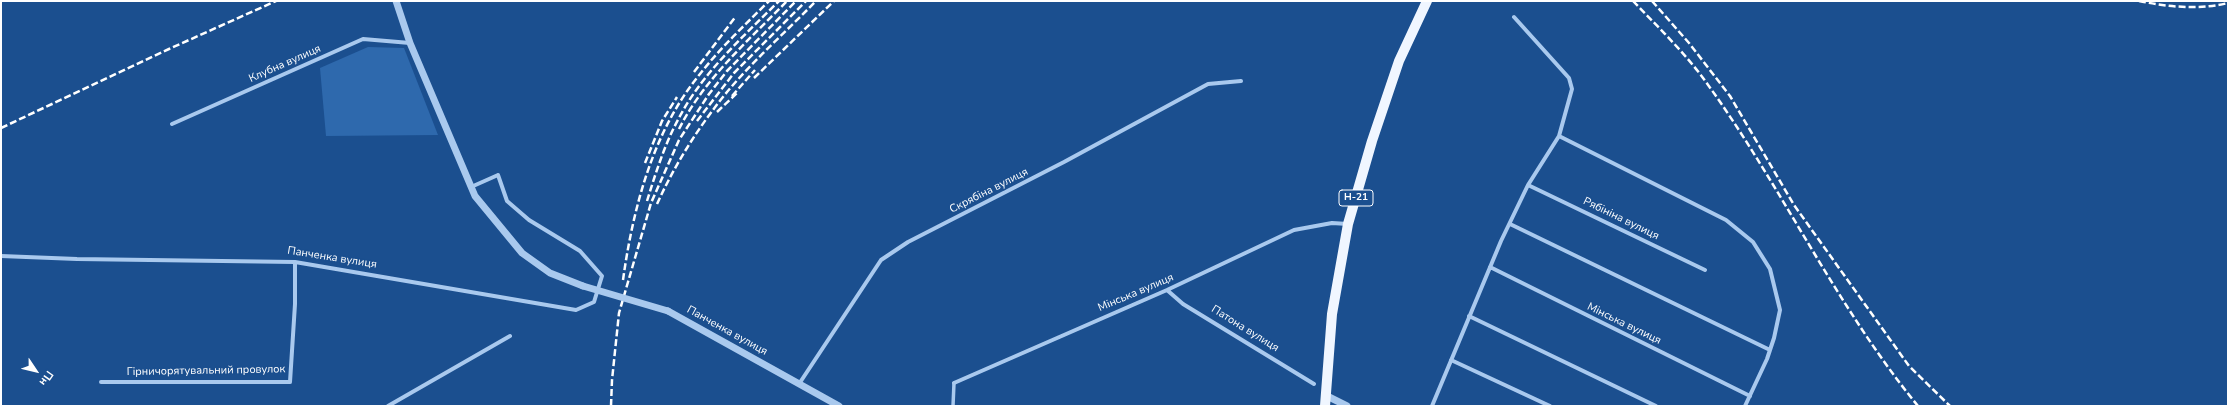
<!DOCTYPE html>
<html>
<head>
<meta charset="utf-8">
<style>
  body { margin:0 }
  #map { position:relative; width:2229px; height:407px; overflow:hidden; background:#1b4f8f; font-family:"Nunito Sans",sans-serif }
  canvas { display:block }
  .frame { position:absolute; inset:0; border:2px solid #fff; pointer-events:none }
  .north { position:absolute; left:16px; top:351px; width:40px; height:40px; -webkit-text-stroke:3px #1b4f8f; paint-order:stroke; rotate:125deg; font-size:11px; font-weight:700; line-height:16px; text-align:center; color:#fff }
  .north::after { content:''; display:block; margin:auto; width:14px; height:18px; background:#fff; clip-path:polygon(50% 0,100% 100%,50% 72%,0 100%) }
</style>
</head>
<body>
<div id="map">
<canvas width="2229" height="407"></canvas>
<div class="frame"></div>
<div class="north">Пн</div>
</div>
<script>
const ctx = document.querySelector('canvas').getContext('2d');
ctx.lineJoin = 'round';
function fill(path, color) {
  ctx.fillStyle = color;
  ctx.fill(path, 'evenodd');
}
function stroke(path, color, width, dash) {
  ctx.strokeStyle = color;
  ctx.lineWidth = width;
  ctx.lineCap = dash ? 'butt' : 'round';
  ctx.setLineDash(dash || []);
  ctx.stroke(path);
}
function write(font, color, halo, rows, align = 'center') {
  ctx.font = font + ' "Nunito Sans",sans-serif';
  ctx.lineWidth = 3;
  ctx.setLineDash([]);
  ctx.textBaseline = 'middle';
  ctx.strokeStyle = halo;
  ctx.fillStyle = color;
  for (const [text, x, y, turn = 0] of rows) {
    ctx.save();
    ctx.translate(x, y);
    ctx.rotate((+turn || 0) * Math.PI / 180);
    ctx.textAlign = isNaN(turn) ? turn : align;
    if (halo) ctx.strokeText(text, 0, 0);
    ctx.fillText(text, 0, 0);
    ctx.restore();
  }
}
const green = new Path2D(`
  M368 47 404 48 438 135 326 136 320 68Z`);
const pedestrian = new Path2D(`
  M953 406 954 383`);
const minor = new Path2D(`
  M1514 17 1569 78 1572 89 1559 136 1726 220 1753 242 1770 269 1780 310 1774 338 1767 359 1745 406
  M172 124 363 39 410 43
  M1528 185 1705 270
  M1510 224 1770 350
  M1 256 77 259 295 262 576 310 594 302 602 276 580 251 529 220 507 201 498 175 471 187
  M1490 267 1750 396
  M1167 290 1183 304 1314 384
  M1469 316 1656 406
  M1451 360 1550 406
  M101 382H290L295 304V262
  M954 383 1167 290 1294 230 1332 223 1348 224
  M799 384 881 260 908 242 1064 162 1208 84 1241 81
  M388 406 510 336
  M1432 406 1501 241 1528 185 1559 136`);
const tertiary = new Path2D(`
  M396 1 410 43 475 196 522 253 550 273 583 286
  M668 311 839 406
  M1325 395 1347 406`);
const primary = new Path2D(`
  M1325 406 1332 314 1348 224 1372 141 1399 61 1427 1`);
const rail = new Path2D(`
  M1633 1C1658 27 1685 53 1706 82 1782 187 1836 306 1918 406
  M1652 1 1689 43 1730 96 1794 205 1909 366 1950 406
  M2139 1C2168 7 2199 10 2228 3
  M694 72 736 16
  M754 78 834 1
  M732 96 755 70
  M717 112 737 93
  M697 121 734 73 806 1
  M1 128 169 49 276 1
  M679 129C704 79 749 40 787 1
  M645 163 662 121 677 97
  M647 201C656 172 665 143 680 116 704 71 743 37 779 1
  M657 204C672 171 691 139 713 110 742 70 782 36 816 1
  M623 280C633 208 653 131 700 74 721 47 745 25 769 1
  M611 406 612 380 619 313 651 203 679 140 709 94 727 71 796 1`);
const tertiaryBridge = new Path2D(`
  M583 286 668 311`);
const shields = [
  [1356,198,34]
];
const shieldNames = [
  ["Н-21",1356,198]
];
const streetNames = [
  ["Клубна вулиця",285,64,-24],
  ["Скрябіна вулиця",989,191,-27],
  ["Рябініна вулиця",1621,219,26],
  ["Панченка вулиця",332,258,9],
  ["Мінська вулиця",1136,293,-23],
  ["Мінська вулиця",1624,324,26],
  ["Патона вулиця",1245,329,32],
  ["Панченка вулиця",727,331,29],
  ["Гірничорятувальний провулок",206,371,-1]
];
fill(green, '#2e69ad');
stroke(pedestrian, '#a9c9ee', 3.5);
stroke(minor, '#a9c9ee', 4);
stroke(tertiary, '#a9c9ee', 7);
stroke(primary, '#f0f6ff', 10);
stroke(rail, '#fff', 2.5, [7, 3]);
stroke(tertiaryBridge, '#a9c9ee', 7);
for (const [x, y, w] of shields) {
  const box = new Path2D();
  box.roundRect(x - w / 2, y - 8, w, 16, 3);
  ctx.fillStyle = '#1b4f8f';
  ctx.fill(box);
  stroke(box, '#fff', 1);
}
write('bold 10px', '#fff', null, shieldNames);
write('11px', '#fff', '#1b4f8f', streetNames);
</script>
</body>
</html>
